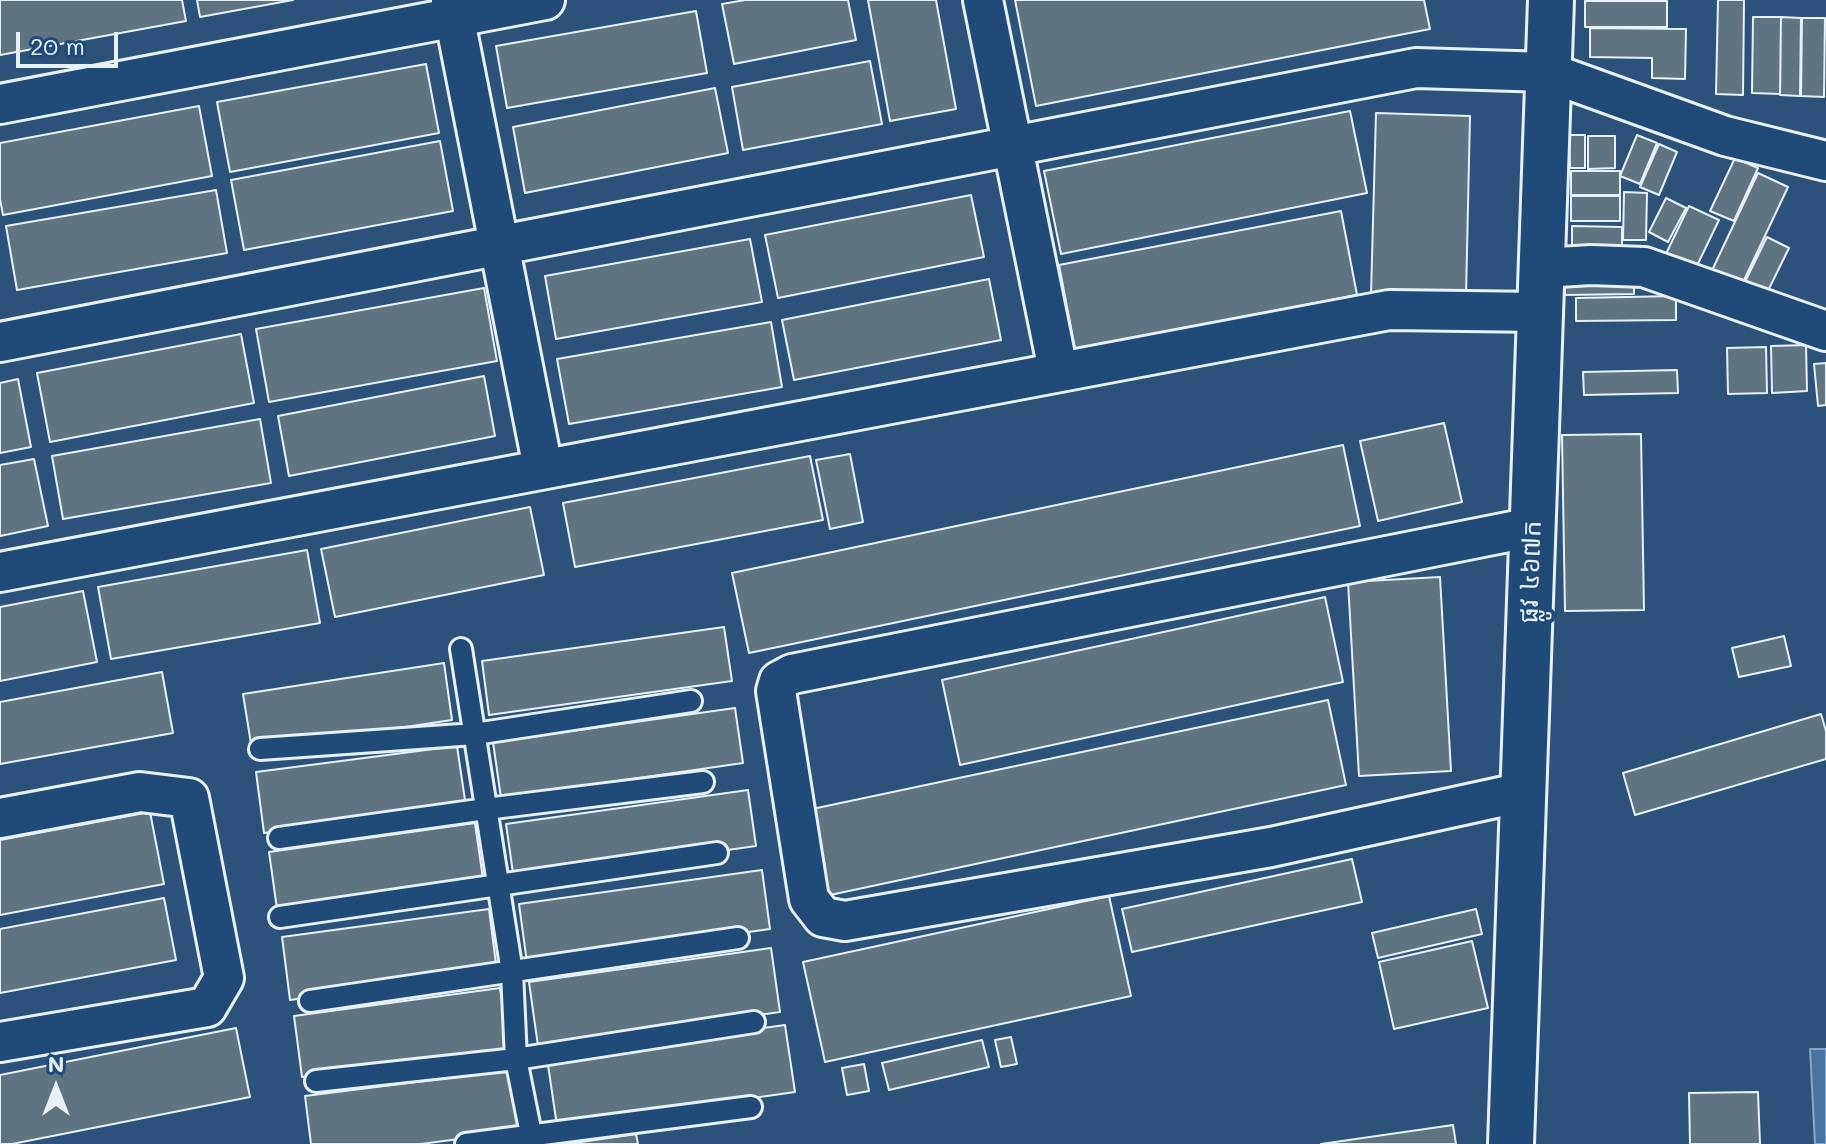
<!DOCTYPE html>
<html>
<head>
<meta charset="utf-8">
<style>
  body { margin:0 }
  #map { position:relative; width:1826px; height:1144px; overflow:hidden; background:#2c527b; font-family:Mali,sans-serif }
  canvas { display:block }
  .north { position:absolute; left:16px; top:1048px; width:80px; height:80px; -webkit-text-stroke:6px #1f4a7a; paint-order:stroke; rotate:0deg; font-size:22px; font-weight:700; line-height:32px; text-align:center; color:#e8f1f8 }
  .north::after { content:''; display:block; margin:auto; width:28px; height:36px; background:#e8f1f8; clip-path:polygon(50% 0,100% 100%,50% 72%,0 100%) }
  .scale { position:absolute; left:16px; top:32px; width:102px; height:36px; box-sizing:border-box; border:4px solid #e8f1f8; border-top:0; padding-left:10px; font-size:24px; line-height:28px; white-space:nowrap; color:#e8f1f8; -webkit-text-stroke:6px #1f4a7a; paint-order:stroke }
</style>
</head>
<body>
<div id="map">
<canvas width="1826" height="1144"></canvas>
<div class="north">N</div>
<div class="scale">20 m</div>
</div>
<script>
const ctx = document.querySelector('canvas').getContext('2d');
ctx.lineJoin = 'round';
function fill(path, color) {
  ctx.fillStyle = color;
  ctx.fill(path, 'evenodd');
}
function stroke(path, color, width, dash) {
  ctx.strokeStyle = color;
  ctx.lineWidth = width;
  ctx.lineCap = dash ? 'butt' : 'round';
  ctx.setLineDash(dash || []);
  ctx.stroke(path);
}
function write(font, color, halo, rows, align = 'center') {
  ctx.font = font + ' Mali,"Noto Sans Khmer",sans-serif';
  ctx.lineWidth = 8;
  ctx.setLineDash([]);
  ctx.textBaseline = 'middle';
  ctx.strokeStyle = halo;
  ctx.fillStyle = color;
  for (const [text, x, y, turn = 0] of rows) {
    ctx.save();
    ctx.translate(x, y);
    ctx.rotate((+turn || 0) * Math.PI / 180);
    ctx.textAlign = isNaN(turn) ? turn : align;
    if (halo) ctx.strokeText(text, 0, 0);
    ctx.fillText(text, 0, 0);
    ctx.restore();
  }
}
const water = new Path2D(`
  M1810 1049H1826V1144H1815Z`);
const building = new Path2D(`
  M0 0H182L186 21 0 55Z
  M197 0H293L200 17Z
  M745 0H848L856 40 734 64 722 4Z
  M868 0H936L956 109 890 121Z
  M1015 0H1424L1430 29 1036 106Z
  M1718 0H1744L1743 95 1716 94Z
  M1585 1H1667V27H1585Z
  M696 11 707 73 507 108 496 46Z
  M1753 17H1781L1780 94 1752 93Z
  M1781 17 1801 18 1800 96 1780 95Z
  M1802 18H1825L1824 97 1801 96Z
  M1590 28 1686 29 1685 79 1652 78V58L1590 57Z
  M870 61 882 124 743 150 732 87Z
  M426 64 439 133 230 172 217 102Z
  M715 88 728 153 525 193 513 127Z
  M199 106 212 176 3 215 0 199V143Z
  M1350 111 1367 193 1061 254 1044 171Z
  M1376 113 1470 116 1466 296 1371 294Z
  M1569 135H1585V168H1570Z
  M1637 135 1657 143 1640 184 1620 176Z
  M1588 136H1615V168L1588 169Z
  M440 141 453 211 244 250 231 180Z
  M1659 144 1677 152 1659 195 1640 187Z
  M1735 158 1758 168 1734 221 1710 211Z
  M1571 171H1620V195H1571Z
  M1758 173 1788 187 1737 295 1707 281Z
  M216 190 227 253 17 290 6 226Z
  M1624 192 1647 193 1646 240H1623Z
  M971 195 984 257 778 298 765 235Z
  M1571 196H1620V221H1571Z
  M1666 198 1686 208 1668 242 1649 232Z
  M1689 206 1719 220 1692 276 1662 262Z
  M1341 211 1357 295 1075 349 1059 265Z
  M1572 226 1622 227V253H1572Z
  M1767 237 1789 248 1762 303 1740 292Z
  M750 239 762 302 556 339 545 276Z
  M1565 276H1634V294L1565 295Z
  M989 279 1001 340 794 380 782 320Z
  M484 288 497 361 269 402 256 329Z
  M1676 296V320L1576 321V298Z
  M771 322 782 387 569 424 557 359Z
  M241 334 254 403 50 442 37 373Z
  M1806 345 1807 391 1772 393 1771 346Z
  M1766 347 1767 393 1728 394 1727 348Z
  M1826 363V405L1818 406 1814 364Z
  M1677 370 1678 393 1584 395 1583 372Z
  M484 376 495 436 289 476 278 416Z
  M18 379 31 447 0 453V383Z
  M260 419 271 483 63 519 52 456Z
  M1444 423 1462 502 1378 521 1360 441Z
  M1641 434 1644 610 1565 611 1562 435Z
  M1343 445 1360 526 749 653 732 573Z
  M850 454 863 522 830 529 816 460Z
  M810 456 823 520 575 567 563 503Z
  M34 459 48 526 0 536V465Z
  M530 507 544 575 335 617 321 549Z
  M307 550 320 623 111 659 98 587Z
  M1440 577 1451 771 1359 776 1348 582Z
  M83 591 97 662 0 681V607Z
  M1325 597 1343 682 960 765 942 680Z
  M724 627 732 681 489 715 482 661Z
  M1784 636 1791 666 1739 677 1732 648Z
  M444 663 452 720 252 750 243 694Z
  M162 672 173 733 0 764V702Z
  M1328 700 1346 785 816 898 798 812Z
  M735 708 743 763 501 798 493 742Z
  M1821 714 1826 731V759L1635 815 1623 773Z
  M457 746 466 807 264 833 256 772Z
  M748 790 756 846 514 880 506 824Z
  M150 812 164 884 0 915V840Z
  M475 823 484 886 278 916 269 852Z
  M1352 859 1362 902 1132 952 1122 909Z
  M762 870 770 929 527 963 519 904Z
  M1109 896 1131 996 825 1062 803 962Z
  M164 898 176 960 0 993V929Z
  M489 909 497 972 290 1000 282 937Z
  M1476 909 1482 934 1378 958 1372 933Z
  M1472 941 1488 1008 1394 1029 1379 962Z
  M771 948 780 1012 538 1046 529 982Z
  M500 988 509 1049 302 1077 294 1016Z
  M785 1025 795 1092 557 1126 547 1058Z
  M236 1028 250 1097 12 1144H0V1075Z
  M1011 1037 1017 1064 1001 1067 995 1040Z
  M982 1040 989 1067 889 1090 882 1063Z
  M864 1064 869 1091 847 1095 842 1068Z
  M511 1070 520 1131 421 1144H311L305 1096Z
  M1758 1092 1760 1144H1690L1689 1093Z
  M1453 1125 1456 1144H1321Z
  M636 1134 638 1144H567Z`);
const service = new Path2D(`
  M461 649 512 972 516 1059 533 1144
  M260 749 475 734 691 701
  M279 838 486 809 703 782
  M280 917 717 853
  M310 1001 738 938
  M316 1081 516 1059 754 1022
  M466 1144 751 1107`);
const minor = new Path2D(`
  M451 0 543 468
  M983 0 1058 370
  M0 104 545 0
  M1542 268 1591 265 1644 267 1826 331
  M0 342 1416 68 1548 72 1725 136 1826 161
  M0 572 1389 310 1541 312
  M1523 792 1271 847 845 921 823 917 809 899 776 691 779 681 792 674 1533 527
  M0 818 140 792 189 798 224 978 207 1007 0 1042`);
const tertiary = new Path2D(`
  M1511 1144 1551 0`);
const streetNames = [
  ["ផ្លូវ ៤៦៧ក",1531,572,-88]
];
fill(water, '#4876a4');
stroke(water, '#88a7c6', 2);
fill(building, '#607381');
stroke(building, '#e8f1f8', 2);
stroke(service, '#e8f1f8', 26);
stroke(minor, '#e8f1f8', 44);
stroke(tertiary, '#e8f1f8', 50);
stroke(service, '#1f4a7a', 20);
stroke(minor, '#1f4a7a', 38);
stroke(tertiary, '#1f4a7a', 44);
write('26px', '#e8f1f8', '#1f4a7a', streetNames);
</script>
</body>
</html>
